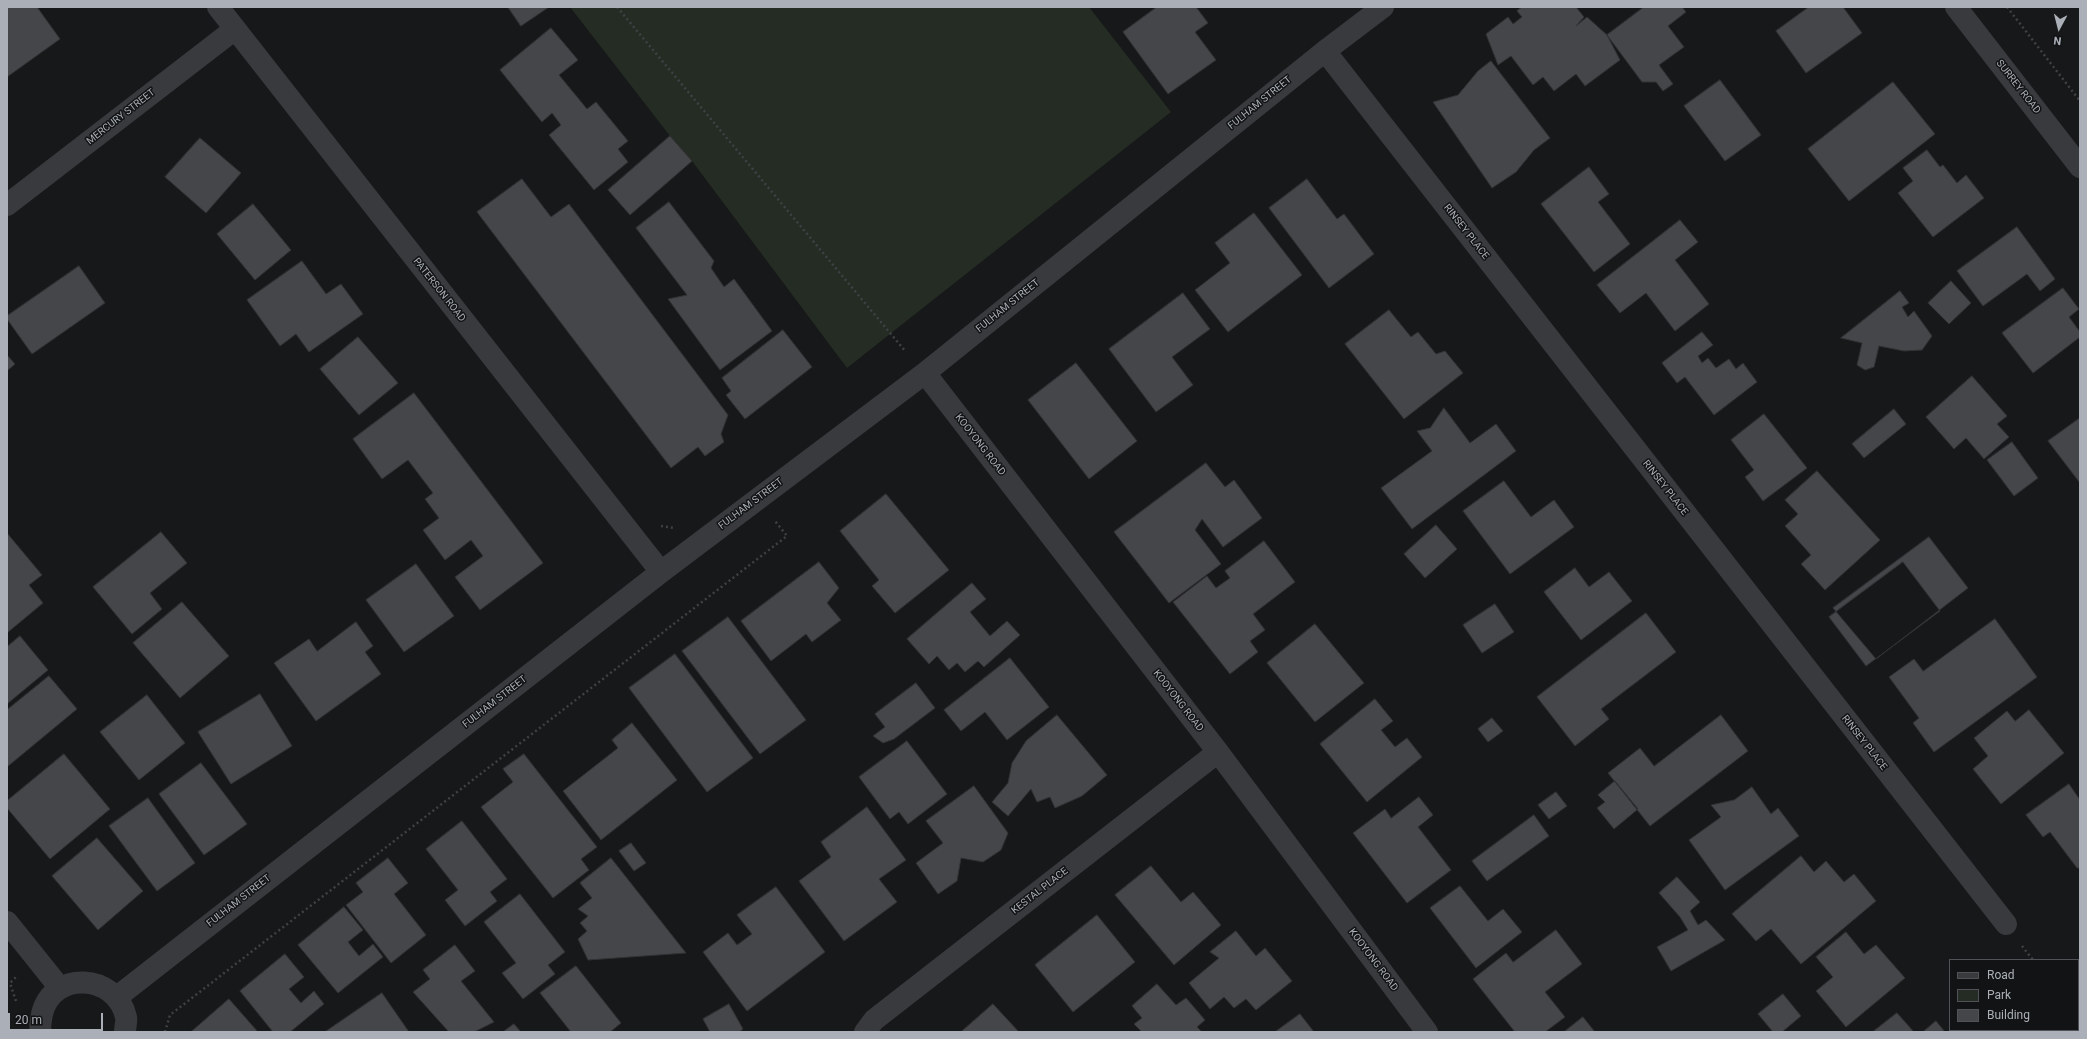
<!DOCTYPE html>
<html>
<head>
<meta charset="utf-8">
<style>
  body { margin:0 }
  #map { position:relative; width:2087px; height:1039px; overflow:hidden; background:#171819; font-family:Roboto,sans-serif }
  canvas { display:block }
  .frame { position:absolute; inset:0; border:8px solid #abb0b8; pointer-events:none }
  .legend { position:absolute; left:1949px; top:959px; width:130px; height:72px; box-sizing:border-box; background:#121314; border:1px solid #4f5256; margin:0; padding:5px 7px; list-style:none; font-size:12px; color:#abb0b8 }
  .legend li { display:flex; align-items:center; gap:8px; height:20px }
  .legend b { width:20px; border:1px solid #4f5256 }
  .north { position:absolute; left:2039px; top:8px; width:40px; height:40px; -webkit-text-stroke:3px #121314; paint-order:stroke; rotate:187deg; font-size:11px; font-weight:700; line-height:16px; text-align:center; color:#abb0b8 }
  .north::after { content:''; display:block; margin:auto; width:14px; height:18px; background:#abb0b8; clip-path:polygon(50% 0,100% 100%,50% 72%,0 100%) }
  .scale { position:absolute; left:8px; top:1013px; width:95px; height:18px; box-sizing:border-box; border:2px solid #abb0b8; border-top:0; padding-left:5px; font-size:12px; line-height:14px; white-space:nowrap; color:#abb0b8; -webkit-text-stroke:3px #121314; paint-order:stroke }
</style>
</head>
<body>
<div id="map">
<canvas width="2087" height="1039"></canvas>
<div class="frame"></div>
<ul class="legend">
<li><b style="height:5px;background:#393a3e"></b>Road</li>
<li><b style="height:11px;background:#242c24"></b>Park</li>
<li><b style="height:11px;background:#454649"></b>Building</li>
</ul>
<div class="north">N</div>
<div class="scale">20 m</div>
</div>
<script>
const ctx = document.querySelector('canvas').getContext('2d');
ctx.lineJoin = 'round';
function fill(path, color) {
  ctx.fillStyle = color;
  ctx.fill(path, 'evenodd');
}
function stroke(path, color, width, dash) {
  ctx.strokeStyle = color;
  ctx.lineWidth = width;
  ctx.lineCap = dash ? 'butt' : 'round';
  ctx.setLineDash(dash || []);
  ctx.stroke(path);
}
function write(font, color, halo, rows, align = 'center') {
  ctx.font = font + ' Roboto,sans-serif';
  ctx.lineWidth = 3;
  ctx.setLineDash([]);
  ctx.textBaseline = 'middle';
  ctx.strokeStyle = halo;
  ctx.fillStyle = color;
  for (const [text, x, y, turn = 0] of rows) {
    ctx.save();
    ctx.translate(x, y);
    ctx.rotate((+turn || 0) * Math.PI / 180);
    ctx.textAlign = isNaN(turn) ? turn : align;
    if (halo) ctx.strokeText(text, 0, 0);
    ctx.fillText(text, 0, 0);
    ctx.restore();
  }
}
const green = new Path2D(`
  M570 7H1089L1171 112 847 368 692 161 670 136Z`);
const building = new Path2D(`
  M9 7H37L60 39 7 77V8Z
  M508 7H549L521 26Z
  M1157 7H1196L1208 23 1195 32 1216 60 1168 94 1123 32Z
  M1522 7H1576L1584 17 1576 26 1587 17 1607 35 1620 60 1585 86 1576 74 1554 91 1543 77 1533 85 1511 56 1498 65 1486 34 1508 17 1513 24 1522 17 1517 11Z
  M1644 7H1682L1686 12 1668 26 1684 47 1659 65 1673 84 1663 91 1656 82H1642L1607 35Z
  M1809 7H1843L1862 33 1806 73 1776 31Z
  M551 28 578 60 559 75 587 109 596 102 628 141 618 149 628 162 594 190 549 135 561 125 552 113 542 122 500 70Z
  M1491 61 1550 138 1534 150 1516 172 1492 188 1433 102 1458 95 1478 71Z
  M1720 80 1761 135 1725 161 1684 106Z
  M1893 82 1935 134 1849 201 1808 149Z
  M670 136 692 161 630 215 608 190Z
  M200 138 241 173 206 213 165 177Z
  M1927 150 1940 167 1943 165 1957 183 1966 175 1984 198 1933 237 1898 193 1913 181 1903 168Z
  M1589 167 1609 194 1598 202 1630 244 1594 272 1541 204Z
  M522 179 551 217 569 204 728 415 721 434 724 442 705 456 698 447 671 468 477 212Z
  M1307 179 1337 219 1344 214 1374 254 1329 288 1269 208Z
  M669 202 714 261 711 268 724 287 734 279 772 331 720 370 668 299 687 295 636 228Z
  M253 204 291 250 255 280 217 234Z
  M1254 213 1302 275 1228 332 1195 290 1230 263 1215 243Z
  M1680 220 1698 242 1675 260 1709 304 1675 331 1646 293 1620 313 1597 285Z
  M2017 227 2055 279 2040 291 2027 274 1983 306 1957 271Z
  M302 261 326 294 341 284 363 314 309 352 296 334 280 346 247 300Z
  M79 266 105 303 32 354 7 319V316Z
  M1951 281 1971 303 1949 324 1928 303Z
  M2063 288 2079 309 2069 317 2080 332V337L2033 373 2002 333Z
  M1900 291 1909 303 1902 307 1908 317 1914 311 1932 336 1922 350 1904 351 1879 346 1874 367 1865 370 1857 365 1862 343 1841 338Z
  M1183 293 1210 329 1172 357 1193 385 1156 412 1109 349Z
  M1389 310 1411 337 1418 332 1436 354 1445 351 1463 373 1404 419 1345 344Z
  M783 330 812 367 745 419 726 395 731 391 722 378Z
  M1702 332 1713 345 1698 356 1702 363 1708 358 1716 368 1729 359 1736 369 1743 363 1757 382 1714 415 1685 377 1677 383 1662 363Z
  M358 337 398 383 359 415 320 369Z
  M7 355 15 364 7 371Z
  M1076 363 1137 441 1089 479 1028 400Z
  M1972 376 2007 416 1997 424 2009 437 1984 459 1966 438 1954 449 1926 417Z
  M414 393 543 563 480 610 455 577 483 556 471 540 445 560 423 530 439 518 425 499 433 493 408 460 382 479 353 439Z
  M1444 408 1470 443 1496 424 1516 451 1412 529 1381 488 1432 451 1417 431 1430 428Z
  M1894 409 1906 424 1864 458 1852 444Z
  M1764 414 1807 468 1763 501 1745 477 1754 470 1731 440Z
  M2080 418V483L2048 441Z
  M2012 442 2038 478 2014 496 1987 460Z
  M1206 463 1225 487 1234 480 1262 518 1223 547 1202 519 1195 530 1221 564 1169 603 1114 532Z
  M1817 471 1880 540 1825 590 1801 564 1811 555 1785 526 1798 514 1785 500Z
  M1504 481 1531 517 1554 500 1574 527 1510 574 1463 511Z
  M886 494 949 570 895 613 872 586 879 580 840 531Z
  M1436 525 1457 549 1425 578 1404 554Z
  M161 532 187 563 150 593 162 609 132 634 93 587Z
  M7 533 42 575 29 585 43 603 7 633Z
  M1929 537 1968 588 1876 659 1833 608Z
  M1264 541 1295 582 1253 614 1265 630 1250 641 1258 652 1230 674 1173 602 1207 576 1216 588 1230 578 1225 571Z
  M819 562 839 588 827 603 841 620 812 642 806 634 771 661 741 621Z
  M1903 562 1940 611 1866 666 1829 617Z
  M416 564 454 616 404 652 366 600Z
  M1575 568 1589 587 1609 572 1632 601 1581 640 1544 592Z
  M972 583 986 599 970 612 990 636 1007 621 1020 635 984 667 978 661 965 672 957 663 949 670 937 656 929 664 907 639Z
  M182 602 229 656 180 698 133 643Z
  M1495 604 1514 632 1482 653 1463 625Z
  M1646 613 1676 652 1601 709 1609 719 1575 746 1537 697Z
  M728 617 806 720 760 754 682 651Z
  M1995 619 2037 677 1934 752 1913 723 1919 718 1889 677 1914 659 1923 671Z
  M356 622 373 646 365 652 381 674 316 721 274 663 309 639 317 651Z
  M1315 624 1364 683 1315 722 1267 663Z
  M20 636 48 670 7 704V647Z
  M675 654 753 758 707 792 629 688Z
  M1010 658 1049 707 1007 740 985 712 961 731 944 710Z
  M49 676 77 709 7 767V710Z
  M916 683 935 708 894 739 883 743 873 736 885 727 875 714Z
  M260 694 292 746 231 784 198 732Z
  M147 695 185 743 139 780 100 732Z
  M1375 699 1393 721 1381 730 1395 747 1407 738 1422 757 1367 802 1320 744Z
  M2029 710 2064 753 2001 804 1973 769 1988 756 1974 738 2007 711 2015 721Z
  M1057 715 1107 775 1082 796 1055 808 1050 797 1037 802 1031 789 1008 816 992 802 1008 783 1012 763 1026 741Z
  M1721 715 1748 751 1650 826 1608 773 1640 748 1654 766Z
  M1492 718 1503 731 1488 742 1478 729Z
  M632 723 677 780 601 840 563 791 618 748 612 740Z
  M907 741 947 794 908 824 899 812 890 819 859 777Z
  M64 754 110 809 50 859 7 808V801Z
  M524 754 597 847 581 859 589 870 553 898 481 807 513 782 503 769Z
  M201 763 247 824 204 855 159 794Z
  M1615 781 1638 809 1614 829 1597 808 1605 802 1598 795Z
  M2069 784 2080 800V868H2077L2050 832 2043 837 2026 815Z
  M974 786 1008 833 1001 850 983 862 961 858 957 881 938 894 916 863 943 843 926 821Z
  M1752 787 1771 814 1778 808 1799 836 1725 890 1689 840 1721 817 1711 805 1734 800Z
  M1556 792 1567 806 1549 819 1538 805Z
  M1419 797 1433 815 1418 827 1451 870 1407 903 1353 833 1385 809 1391 818Z
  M148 798 195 863 157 891 109 826Z
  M867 807 906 860 879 879 897 902 844 941 799 881 831 857 821 842Z
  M1534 815 1549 836 1487 881 1472 861Z
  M462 821 507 879 490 892 497 901 465 926 445 900 458 890 426 849Z
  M97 838 143 891 98 930 52 876Z
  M631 843 646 863 634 871 619 851Z
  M1801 856 1814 872 1826 861 1844 882 1854 874 1876 901 1801 964 1771 929 1756 941 1732 914Z
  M388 858 408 883 394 894 426 935 391 963 346 905 363 892 356 883Z
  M611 858 686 953 588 960 578 939 587 931 580 923 588 916 578 909 592 898 580 883Z
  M1151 866 1181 902 1193 892 1221 925 1174 965 1115 895Z
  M1677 877 1700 902 1690 911 1698 925 1706 920 1725 940 1671 971 1657 947 1688 930 1680 917 1659 893Z
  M1460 886 1488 921 1503 909 1522 932 1476 968 1430 908Z
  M776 887 825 952 747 1011 703 952 728 933 737 945 752 934 737 915Z
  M520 894 565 952 548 965 555 974 523 999 502 973 516 963 484 922Z
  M344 907 363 930 348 942 359 956 373 944 383 957 338 993 298 945Z
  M1097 915 1135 962 1073 1012 1035 965Z
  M1556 930 1582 964 1545 992 1565 1017 1545 1032H1515L1473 979 1506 953 1513 962Z
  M1236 931 1256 956 1265 948 1292 981 1256 1010 1246 999 1234 1008 1224 997 1210 1009 1189 983 1219 958 1210 952Z
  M1846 932 1864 954 1876 945 1905 978 1846 1027 1816 991 1833 977 1816 957Z
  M455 945 475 971 461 981 494 1022 474 1032H449L413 992 430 979 423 970Z
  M285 954 304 977 289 989 301 1003 314 991 324 1004 290 1032H273L240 991Z
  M576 966 621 1023 610 1032H571L540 993Z
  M1157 984 1176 1005 1186 998 1205 1020 1197 1027 1202 1032H1139L1141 1031 1134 1024 1142 1018 1132 1006Z
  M382 993 409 1032H325Z
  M1783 994 1801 1016 1782 1032H1773L1758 1014Z
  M229 999 258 1032H191Z
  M729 1004 743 1029 739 1032H710L703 1019Z
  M993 1004 1019 1032H961Z
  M1897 1013 1914 1032H1875L1874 1031Z
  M1300 1014 1314 1032H1275Z
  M1583 1017 1595 1032H1564Z
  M1936 1021 1945 1032H1923Z
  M514 1024 521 1032H503Z
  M2078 1027 2080 1032H2064L2067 1030H2078Z`);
const path = new Path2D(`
  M617 7 906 352
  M2007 7 2080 101
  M661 526 674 528
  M2022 946 2033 960
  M16 1001 10 983 16 977
  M2078 1020 2080 1023
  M165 1032 170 1015 787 536 775 521`);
const street = new Path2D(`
  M218 7 661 572
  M1956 7 2080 167
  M1325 51 2006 924
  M7 205 235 29
  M925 373 1218 752 1427 1032
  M7 922 60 988
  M117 997 661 572 925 373 1325 51 1383 7
  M41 1032C39 1026 41 1021 42 1014 52 970 116 973 126 1017 127 1021 125 1027 125 1032
  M865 1032 874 1020 1218 752`);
const streetNames = [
  ["SURREY ROAD",2018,87,52],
  ["FULHAM STREET",1260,103,-39],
  ["MERCURY STREET",121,117,-38],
  ["RINSEY PLACE",1466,232,52],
  ["PATERSON ROAD",439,290,52],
  ["FULHAM STREET",1008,306,-39],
  ["KOOYONG ROAD",980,445,52],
  ["RINSEY PLACE",1665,488,52],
  ["FULHAM STREET",751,504,-37],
  ["KOOYONG ROAD",1178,701,52],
  ["FULHAM STREET",495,702,-38],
  ["RINSEY PLACE",1864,743,52],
  ["KESTAL PLACE",1040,891,-38],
  ["FULHAM STREET",239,901,-38],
  ["KOOYONG ROAD",1373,960,53]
];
fill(green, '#242c24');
fill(building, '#454649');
stroke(building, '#323235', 1);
stroke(path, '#3f4145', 2.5, [2, 3]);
stroke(street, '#393a3e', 22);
write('10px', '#abb0b8', '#121314', streetNames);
</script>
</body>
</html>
